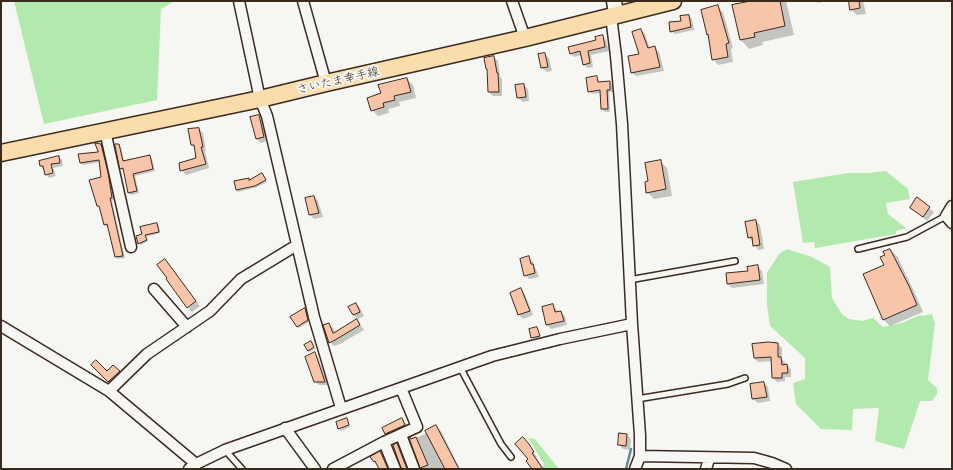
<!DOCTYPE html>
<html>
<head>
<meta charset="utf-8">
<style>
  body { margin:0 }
  #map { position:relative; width:953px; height:470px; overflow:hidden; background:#f6f6f2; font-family:"Shantell Sans",sans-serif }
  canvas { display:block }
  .frame { position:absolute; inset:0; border:2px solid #3b2a1e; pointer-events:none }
</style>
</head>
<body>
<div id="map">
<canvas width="953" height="470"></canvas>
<div class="frame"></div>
</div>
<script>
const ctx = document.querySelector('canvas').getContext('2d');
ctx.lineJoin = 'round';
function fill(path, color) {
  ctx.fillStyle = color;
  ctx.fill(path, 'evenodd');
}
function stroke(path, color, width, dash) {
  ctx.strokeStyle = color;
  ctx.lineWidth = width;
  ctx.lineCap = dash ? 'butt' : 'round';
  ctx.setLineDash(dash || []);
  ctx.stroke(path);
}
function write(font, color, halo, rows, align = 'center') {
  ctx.font = font + ' "Shantell Sans","Klee One",sans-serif';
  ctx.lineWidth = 4;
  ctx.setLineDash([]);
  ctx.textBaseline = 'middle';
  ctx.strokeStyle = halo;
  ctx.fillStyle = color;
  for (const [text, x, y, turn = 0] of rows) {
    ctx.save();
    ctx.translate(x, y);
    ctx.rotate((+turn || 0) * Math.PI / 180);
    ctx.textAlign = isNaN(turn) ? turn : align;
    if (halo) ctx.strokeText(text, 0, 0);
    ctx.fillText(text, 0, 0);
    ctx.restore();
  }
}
const green = new Path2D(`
  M14 1H175L161 9 157 100 44 124Z
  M886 171 908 189 910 199 886 203 888 214 906 228 896 231V234L815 248 814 242 803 243 793 182 848 173H868Z
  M787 249 812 257 830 267 832 298 842 314 849 319 862 321 873 318 883 327 902 323 920 315 922 316 932 314 935 323 928 380 937 388V394L932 401H920L904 449 875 441 879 408 853 409 852 430 821 429 796 404 793 383 805 379V358L770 326 767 305V273L779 254Z
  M528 438 535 439 559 469H542L544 464Z`);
const shadow = new Path2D(`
  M754 1H786L794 35 762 42 763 45 749 49 741 40 733 6Z
  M816 1H826L818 3Z
  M850 1H863L866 14 857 15 851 10Z
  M718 7 723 12 733 48 731 49 733 62 718 65 713 59 709 36 708 34 702 11Z
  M689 16 692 19 694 30 675 34 671 31Z
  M641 30 645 34 650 49 655 48 659 52 664 71 636 76 632 73 641 54Z
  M603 37 606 40 609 51 591 55 593 67 588 68 584 65 582 55 574 57 570 53 597 41Z
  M545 54 549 58 552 71 547 72 542 68Z
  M493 57 498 61 500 77 502 79V96H493L489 92 488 70 486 68Z
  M597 78 600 83 610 82 613 86V92H609L610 112H605L602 109 601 93 592 94 589 91Z
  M407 79 413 85 416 98 399 102 400 106 388 109 389 113 378 116 372 110 382 94Z
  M523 85 528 89 529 101 523 102 518 98 516 86Z
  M258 116 262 121 267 141 261 143 257 139Z
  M199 129 203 133 206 151H205L209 168 186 175 181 170 197 159 195 148 192 145Z
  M101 145 104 148 110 175 114 200 112 201 125 258 118 259 116 257 108 227 105 225 100 208 98 206 102 178 100 162 83 165 80 162 99 152Z
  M116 145H118L121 147 124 162 150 156 152 159 155 171 135 176 139 193 131 195 129 193 125 171 121 169Z
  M59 157 62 160 63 166 53 168 56 176 49 178 41 166Z
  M660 161 667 168 672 196 654 199 647 192Z
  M262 174 267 182 257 187 238 192 236 190 248 179 251 181Z
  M314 197 318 201 323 217 314 219 310 215 306 199Z
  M911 207 929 208 934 212 927 221Z
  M756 221 760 225 764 249 758 250 749 237Z
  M157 224 159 226 160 233 146 237 148 241 141 245 139 243 143 234Z
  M890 250 897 256 915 293 923 312 890 326 884 320 864 274 885 265 886 255Z
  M529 257 533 262 539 277 529 279 525 275Z
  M169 264 200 306 192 312 167 279Z
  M758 267 762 271 764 284 732 288 728 284 727 274 749 272Z
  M520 290 525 294 533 315 523 319 519 315 511 294Z
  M356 304 360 308 364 316 358 319 354 315 350 307Z
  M553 305 557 310 558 313 561 312 565 316 567 325 551 329 547 325Z
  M304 309 309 322 299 328 297 326Z
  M357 320 364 330 340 344 334 346 330 342 329 324 333 328 335 333Z
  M536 328 541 338 534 339 532 338Z
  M312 344 316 349 310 352 305 345Z
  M778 344 782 348V359L785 362V365H787L791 369V377H785V381L777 382 773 378 772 361 758 362 754 358Z
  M315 354 318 357 328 385H319L315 381Z
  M92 365 107 373 113 366 123 376 113 386Z
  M764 383 768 387 770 401 758 403 753 399Z
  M401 419 406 423 408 430 390 438 386 434 384 428Z
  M347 420 350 427 341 431 337 423Z
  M436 426 441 431 460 469H421L411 440 427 433Z
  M627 435 631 439 630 450 623 449 619 445Z
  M527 443 537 457H536L544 469H533L530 459Z
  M397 444 401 449 409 469H402Z
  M380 452 385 457 390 469 384 457H382L387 469H379L372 457Z`);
const stream = new Path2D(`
  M626 469 631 449`);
const building = new Path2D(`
  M751 1H780L785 26 754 33 755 37 740 40 732 5Z
  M849 1H859L860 8 850 10Z
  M718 5 729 43 726 44 728 57 712 60 708 34 707 35 701 10Z
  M689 15 691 27 670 32 669 22 681 21 680 16Z
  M641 29 648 48 655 46 660 67 631 73 628 56 639 54 632 32Z
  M603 35 605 47 588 51 590 63 583 65 580 51 570 54 568 47 596 40 595 37Z
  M545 53 548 67 541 68 538 54Z
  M494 56 497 73H498L499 92H488L487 69H486L484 58Z
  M597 76 598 82 610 81V90H607L608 109H601L600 90 588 92 586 78Z
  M407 78 411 92 394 96 395 100 383 103 384 107 371 111 367 98 381 93 378 85Z
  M524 84 526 97 517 98 515 85Z
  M259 115 264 137 256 139 250 117Z
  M199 128 203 147H201L206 164 180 171 179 163 196 158 194 145H191L188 129Z
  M95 143 101 144 108 172 112 198H110L123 256 115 257 107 224 104 225 99 206H97L89 180 101 177 99 160 80 163 78 154 98 152Z
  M115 144H119L123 161 150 155 153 169 133 174 137 191 128 193 123 168 120 169Z
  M59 156 60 163 51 164 53 173 45 175 43 166H40L39 161Z
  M661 160 666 189 646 193 645 182 648 181 645 163Z
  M262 173 266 180 255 186 236 190 234 181 249 178V180Z
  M314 196 319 213 309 215 305 198Z
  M917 197 930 207 923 217 910 208Z
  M756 220 760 245 753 246 752 237 748 238 745 222Z
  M157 223 159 232 145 235 147 240 138 244 136 236 142 234 140 227Z
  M890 249 909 286 917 305 883 320 863 274 884 265 880 257 885 255 883 252Z
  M529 256 531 264H533L535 273 524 276 520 259Z
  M165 259 196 301 187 308 166 279 167 278 157 265Z
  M758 265 760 280 727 284 726 273 748 271 747 267Z
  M521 288 530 311 518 315 510 293Z
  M356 303 360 312 353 315 348 307Z
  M553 304 555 312 561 311 564 321 546 325 542 307Z
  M305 308 308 320 297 327 290 317Z
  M357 319 360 325 335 340 329 343 323 325 329 323 333 333Z
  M537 327 540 336 531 338 529 329Z
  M311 341 314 347 308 351 304 345Z
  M769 342 778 343V357H781L782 365 787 364 788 373H782V378H772L771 357 754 358 752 344Z
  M315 352 325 382H314L305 357Z
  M96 360 107 371 113 365 120 371 108 382 91 365Z
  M764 382 767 397 752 399 750 384Z
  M347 418 349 425 338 429 336 422Z
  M402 418 405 425 385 434 382 428Z
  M436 425 459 469H445L425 431Z
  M619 433 627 434 626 446 618 445Z
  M410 437 411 439 416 437 428 465 420 468 409 438Z
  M523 437 529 444 534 452 532 453 543 469H532L526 461 528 459 515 444Z
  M397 443 407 469 401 468 393 445Z
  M380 451 381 453 388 469H379L375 461 374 462 370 457Z`);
const lane = new Path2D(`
  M858 249 907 237 946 216
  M629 280 735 261
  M460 367 501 444 511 457
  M637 399 728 384 745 378
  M225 450 242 469`);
const street = new Path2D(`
  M239 1 260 99 267 116 314 317 341 408
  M303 1 326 83
  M512 1 525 38
  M611 16 616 56 622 124 632 324 640 435V456L635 469
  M105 131 131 247
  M952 206 946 216 952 223
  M154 289 187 327
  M1 326 109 391 196 464
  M109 391 147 354 210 311 241 279 297 245
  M285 428 315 469
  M401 435 414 469
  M384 442 395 469
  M640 456 754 458 772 463 786 469
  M189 469 196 464 225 450 492 356 560 339 632 324
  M333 469 384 442 417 427 401 388
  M706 469 709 459`);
const secondary = new Path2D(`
  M614 1 616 14`);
const primary = new Path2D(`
  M1 153 260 99 326 83 525 38 673 1`);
const streetNames = [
  ["さいたま幸手線",338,81,-13]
];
fill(green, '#b2eaad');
fill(shadow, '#0003');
stroke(stream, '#678996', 2.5);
fill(building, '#f8c5a8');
stroke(building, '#3b2a1e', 1);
stroke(lane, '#3b2a1e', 8);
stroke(street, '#3b2a1e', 13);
stroke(secondary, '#3b2a1e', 17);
stroke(primary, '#3b2a1e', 19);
stroke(lane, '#f6f6f2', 5);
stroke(street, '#f6f6f2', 10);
stroke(secondary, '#f6f6f2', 14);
stroke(primary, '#faddab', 16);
write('12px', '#3b2a1e', '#f6f6f2', streetNames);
</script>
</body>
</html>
